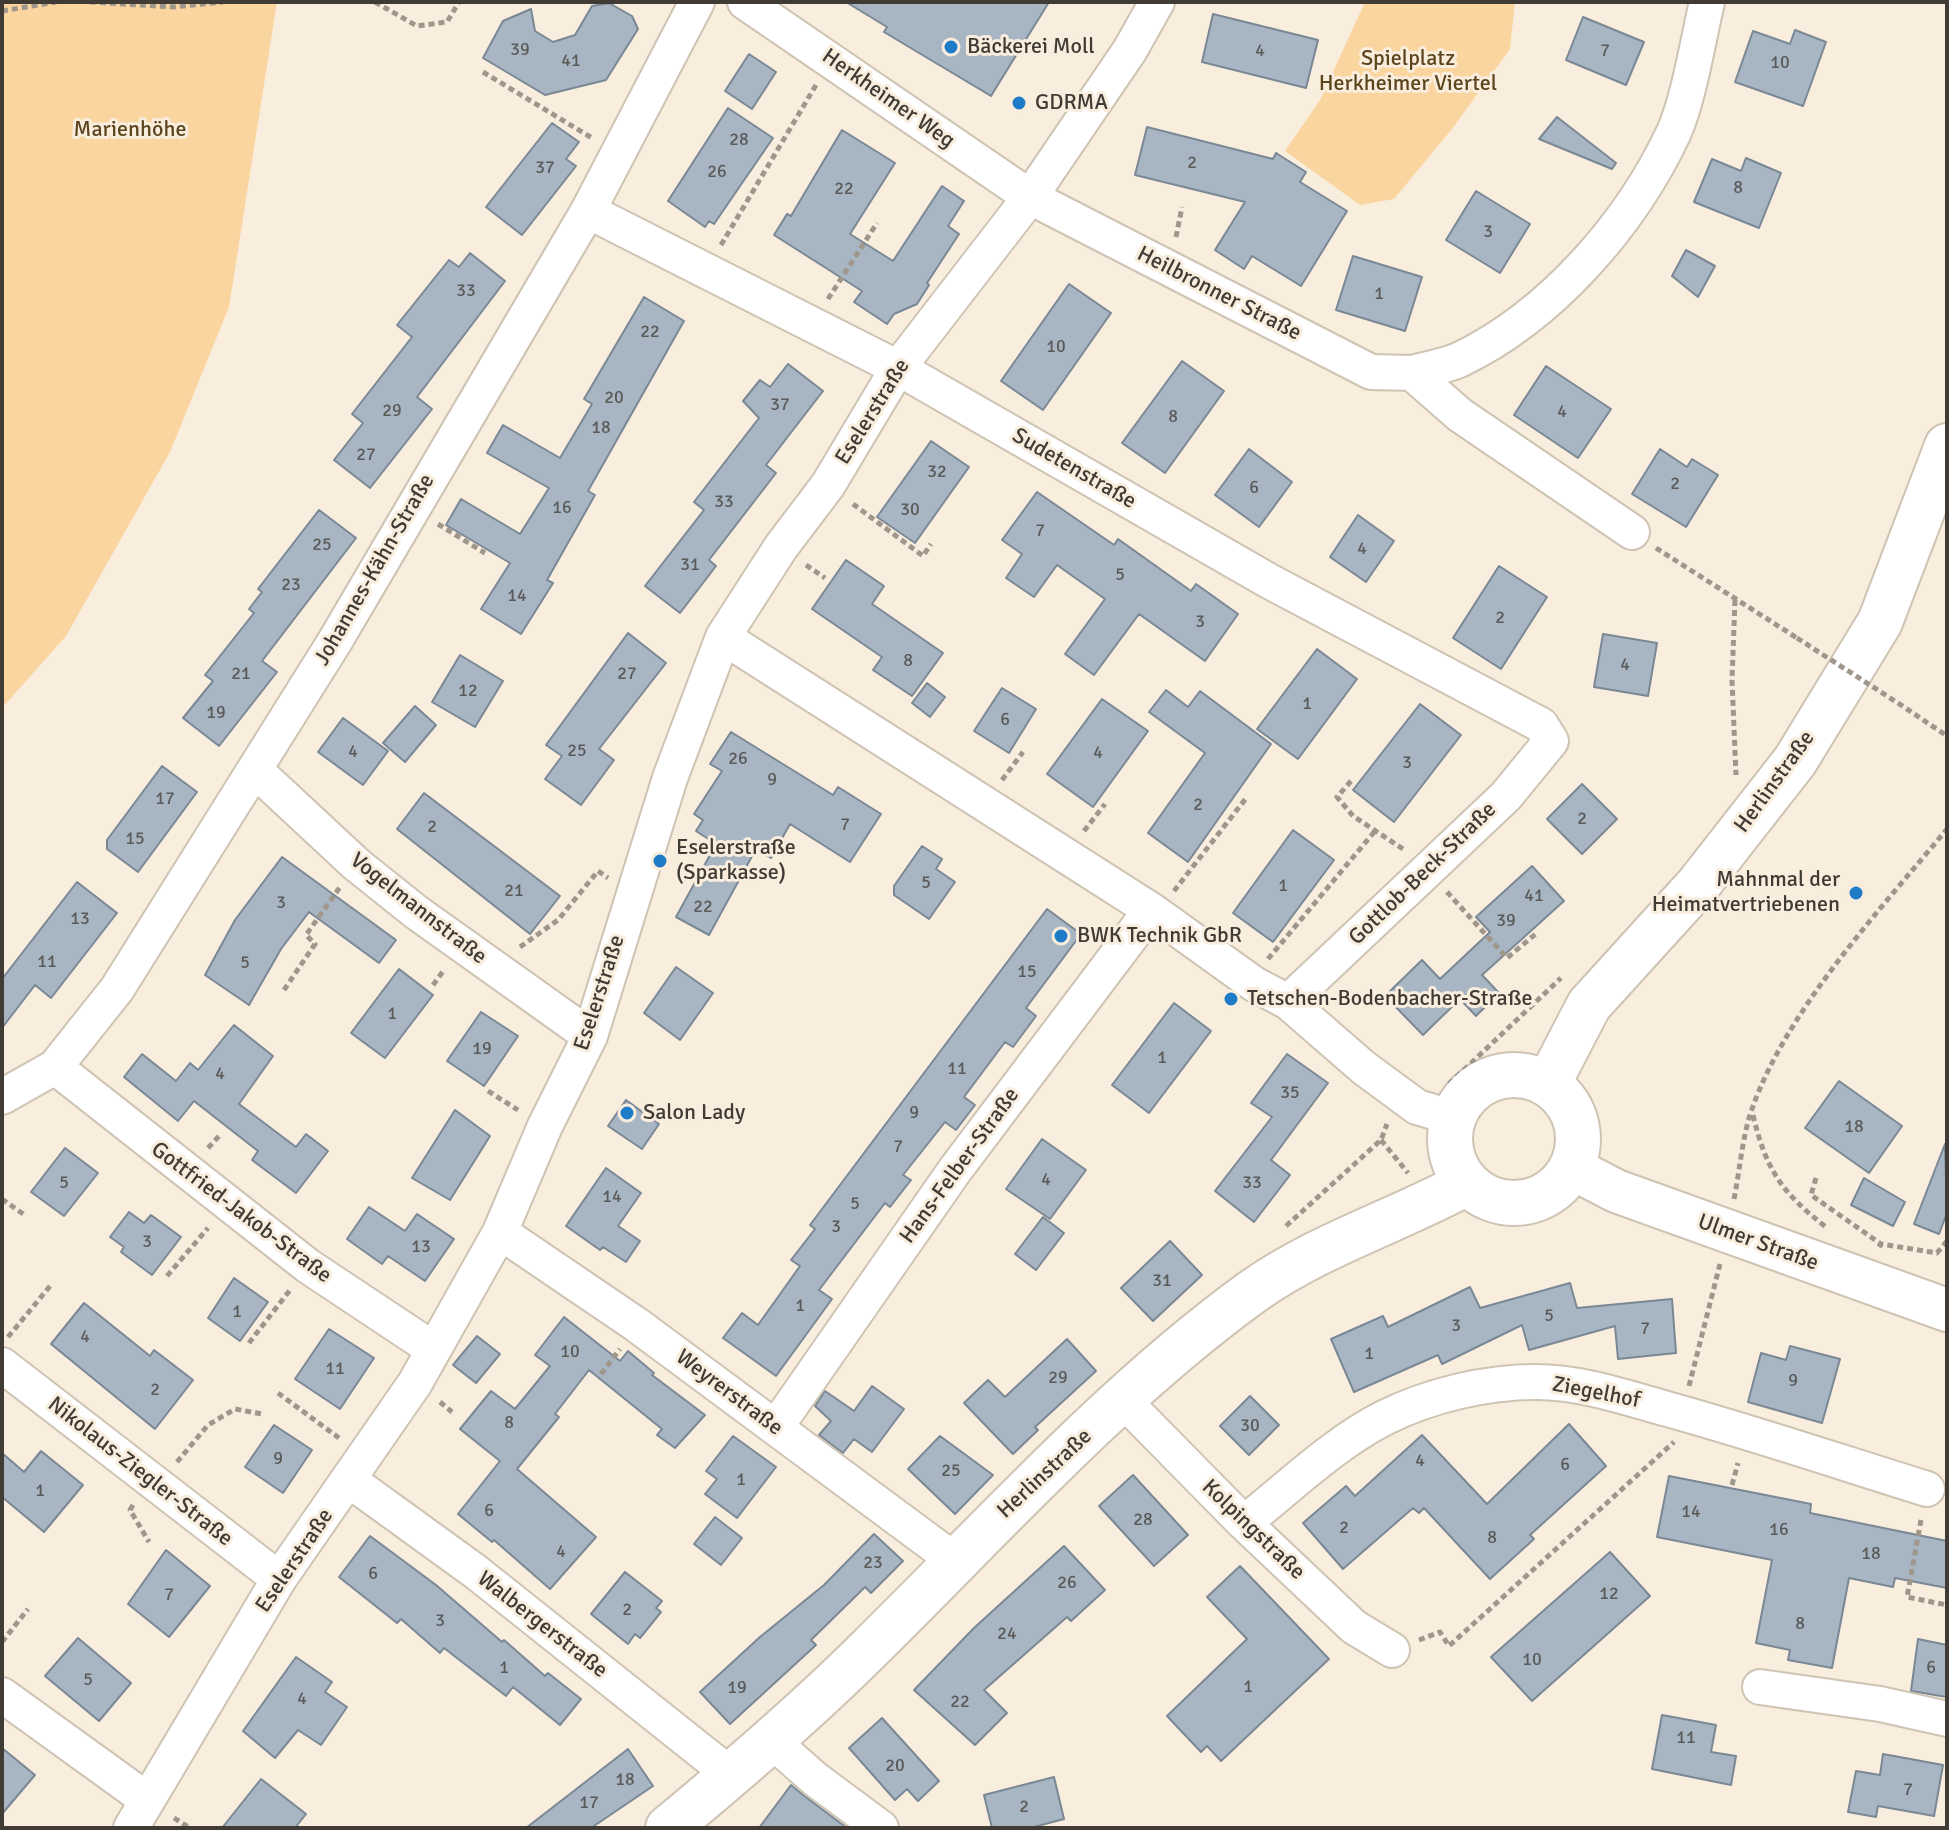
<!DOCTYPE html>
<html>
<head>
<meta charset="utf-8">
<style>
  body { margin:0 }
  #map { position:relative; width:1949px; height:1830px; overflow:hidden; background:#f9eddd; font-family:Signika,sans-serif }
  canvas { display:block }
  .frame { position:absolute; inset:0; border:4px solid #403b35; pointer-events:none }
</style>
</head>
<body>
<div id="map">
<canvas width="1949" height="1830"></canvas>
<div class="frame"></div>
</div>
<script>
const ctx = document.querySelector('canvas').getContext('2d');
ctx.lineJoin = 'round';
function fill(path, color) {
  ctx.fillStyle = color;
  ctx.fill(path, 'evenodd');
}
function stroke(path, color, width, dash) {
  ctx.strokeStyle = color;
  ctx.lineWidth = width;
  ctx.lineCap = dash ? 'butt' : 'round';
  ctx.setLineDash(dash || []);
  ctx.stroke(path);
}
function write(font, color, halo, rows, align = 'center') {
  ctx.font = font + ' Signika,sans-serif';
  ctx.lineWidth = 6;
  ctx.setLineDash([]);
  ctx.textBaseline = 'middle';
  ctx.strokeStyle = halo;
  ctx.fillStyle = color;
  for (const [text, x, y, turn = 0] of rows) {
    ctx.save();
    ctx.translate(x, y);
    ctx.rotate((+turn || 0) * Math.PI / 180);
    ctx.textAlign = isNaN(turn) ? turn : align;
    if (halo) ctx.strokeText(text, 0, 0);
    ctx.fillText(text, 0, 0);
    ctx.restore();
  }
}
const green = new Path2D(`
  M2 2H277L229 307 170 452 66 636 2 708Z
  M1365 2H1515L1510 49 1452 129 1394 199 1360 205 1285 151 1320 100Z`);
const building = new Path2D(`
  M846 2H1049L991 96 884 32 887 27Z
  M609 3 632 16 638 29 606 80 545 95 483 58 503 21 531 9 535 31 553 42 575 35 592 6Z
  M1213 14 1318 40 1306 88 1202 62Z
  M1583 17 1644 42 1626 85 1566 60Z
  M1795 30 1826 42 1803 106 1735 82 1753 31 1790 44Z
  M749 54 776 72 752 109 725 91Z
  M728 108 773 138 714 224 709 221 705 227 668 201Z
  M1557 117 1616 163 1612 169 1539 139Z
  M552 123 579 142 566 159 576 166 522 235 486 207Z
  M1147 127 1273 159 1276 153 1306 172 1300 182 1347 211 1301 286 1252 256 1244 269 1215 250 1245 202 1135 175Z
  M842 130 895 163 850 234 893 261 942 186 964 201 948 226 959 234 927 283 929 285 917 304 894 314 887 324 854 302 862 291 774 235 787 214 791 216Z
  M1746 158 1781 173 1759 228 1694 202 1712 159 1741 171Z
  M1476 191 1530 224 1500 273 1446 240Z
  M1686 250 1715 266 1698 297 1672 276Z
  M470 253 505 281 417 397 432 409 370 488 334 460 363 423 352 414 412 337 397 325 449 260 459 267Z
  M1353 256 1422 277 1405 331 1336 310Z
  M1069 284 1111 313 1043 410 1001 381Z
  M644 297 684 321 588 491 595 495 547 580 553 583 521 634 481 609 510 563 446 525 461 499 520 534 549 488 487 453 503 425 560 458 592 404 584 399Z
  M1182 361 1224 391 1165 473 1122 443Z
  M788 364 823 391 766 465 776 473 709 560 716 566 680 613 645 586 704 510 694 502 759 418 743 401 760 380 770 387Z
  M1546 366 1611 409 1578 458 1514 415Z
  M931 441 969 467 915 543 877 517Z
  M1249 449 1292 482 1259 527 1215 495Z
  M1660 449 1687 467 1692 459 1718 475 1686 527 1632 494Z
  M1037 492 1114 545 1118 539 1191 591 1196 584 1238 614 1205 661 1139 614 1094 675 1065 654 1105 599 1057 565 1034 597 1006 578 1022 554 1002 540Z
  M319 510 356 538 262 661 277 672 219 746 183 718 213 681 205 675 254 613 249 609 262 592 258 589Z
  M1358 515 1394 541 1366 582 1330 557Z
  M846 560 884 586 872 604 943 653 912 696 873 670 882 657 812 609Z
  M1499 566 1547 597 1501 669 1453 638Z
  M628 633 666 663 599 749 614 760 581 805 545 779 562 756 546 745Z
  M1603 634 1657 643 1648 696 1594 687Z
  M1317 649 1357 679 1298 759 1257 729Z
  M460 655 503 681 475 727 432 702Z
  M927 683 945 697 930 717 912 703Z
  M1002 688 1036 709 1009 753 974 731Z
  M1166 690 1188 707 1200 691 1271 744 1188 862 1148 833 1205 753 1149 712Z
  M1102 699 1148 731 1093 807 1047 774Z
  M1420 704 1461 735 1394 822 1353 790Z
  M415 706 436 725 405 762 383 743Z
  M343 718 388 751 363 785 318 752Z
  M731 732 833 795 838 787 881 814 850 862 790 824 771 858 756 849 709 935 676 917 716 844 696 831 703 820 694 814 722 771 710 764Z
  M162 766 197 792 138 872 107 849V840Z
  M1582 784 1617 819 1582 854 1547 819Z
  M424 793 560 896 530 934 397 829Z
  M1293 830 1334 860 1273 942 1233 913Z
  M922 846 942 859 936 869 955 882 929 919 894 895V886Z
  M282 857 396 940 379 963 309 912 281 949 249 1005 205 975 235 920Z
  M1532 866 1564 901 1482 975 1499 993 1476 1016 1460 999 1423 1035 1385 996 1422 960 1440 979 1490 932 1476 917Z
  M77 882 117 913 51 998 35 985 2 1028V979Z
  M1047 909 1081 934 1026 1008 1036 1016 1013 1047 1005 1042 964 1097 975 1105 956 1130 945 1122 903 1175 911 1180 890 1207 885 1203 819 1290 832 1299 776 1376 723 1338 742 1313 758 1325 800 1266 791 1260 815 1229 810 1225Z
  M676 967 713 993 680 1040 644 1013Z
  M399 969 433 995 385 1058 351 1033Z
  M1174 1003 1211 1031 1149 1113 1112 1085Z
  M481 1012 518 1036 484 1086 447 1061Z
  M234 1025 273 1056 239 1104 296 1147 306 1134 328 1151 296 1193 252 1160 258 1151 194 1101 178 1121 124 1077 142 1054 176 1081 190 1063 198 1070Z
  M1287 1054 1328 1083 1271 1160 1290 1175 1254 1222 1215 1191 1272 1117 1251 1103Z
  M1839 1081 1902 1126 1869 1173 1805 1128Z
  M626 1100 659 1124 642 1149 608 1126Z
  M455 1110 490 1136 450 1200 412 1178Z
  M1042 1139 1086 1170 1050 1219 1006 1189Z
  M1945 1144 1947 1213 1939 1234 1914 1224Z
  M65 1148 98 1173 64 1216 31 1192Z
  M606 1168 641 1193 618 1226 640 1241 626 1262 603 1247 600 1250 566 1226Z
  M1864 1178 1905 1202 1893 1226 1851 1205Z
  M369 1207 405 1231 417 1214 454 1239 425 1281 388 1256 382 1264 347 1239Z
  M129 1212 144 1223 151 1215 181 1237 152 1275 121 1252 124 1247 110 1237Z
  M1043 1217 1064 1233 1036 1270 1015 1254Z
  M1170 1241 1202 1275 1153 1321 1121 1288Z
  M234 1278 268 1302 240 1341 208 1318Z
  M1570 1283 1577 1308 1672 1299 1676 1353 1618 1359 1615 1326 1529 1350 1522 1325 1442 1364 1438 1355 1354 1392 1331 1339 1383 1316 1388 1327 1470 1287 1480 1308Z
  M84 1303 150 1356 154 1350 193 1380 155 1429 51 1344Z
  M564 1317 620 1361 628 1351 654 1373 652 1375 705 1415 675 1448 657 1435 662 1429 589 1370 555 1414 559 1417 517 1469 596 1537 550 1589 494 1540 492 1542 458 1514 500 1461 460 1429 491 1391 515 1409 550 1366 535 1355Z
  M329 1329 374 1358 340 1409 295 1379Z
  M477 1336 500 1354 476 1383 453 1365Z
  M1067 1339 1096 1371 1035 1427 1038 1430 1013 1454 964 1403 988 1380 1005 1397Z
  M1790 1346 1840 1359 1822 1423 1748 1402 1761 1353 1786 1360Z
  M872 1386 904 1409 872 1452 854 1439 843 1453 819 1435 831 1421 815 1406 825 1391 854 1411Z
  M1250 1396 1279 1425 1249 1455 1220 1426Z
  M1569 1424 1606 1466 1530 1535 1534 1539 1490 1579 1424 1508 1419 1513 1413 1508 1343 1569 1303 1523 1346 1486 1355 1496 1422 1435 1487 1504Z
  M274 1425 312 1450 283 1493 245 1467Z
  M733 1436 776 1467 737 1518 705 1494 717 1479 706 1471Z
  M940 1436 993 1475 955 1514 908 1469Z
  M41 1451 83 1485 44 1532 2 1497V1453L24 1472Z
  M1133 1475 1188 1535 1154 1566 1099 1506Z
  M1669 1476 1811 1504 1810 1513 1947 1541V1588L1895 1578 1893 1587 1849 1578 1832 1668 1788 1660 1790 1650 1756 1643 1772 1560 1657 1537Z
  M715 1517 742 1538 721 1565 694 1544Z
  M874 1534 903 1561 871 1593 865 1587 811 1640 816 1645 730 1724 700 1692 760 1637 824 1585Z
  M370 1536 436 1585 502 1642 504 1640 545 1676 548 1673 581 1699 560 1725 513 1687 506 1696 444 1648 440 1653 401 1619 397 1623 339 1577Z
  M1064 1546 1105 1590 1071 1621 1067 1617 984 1690 1007 1713 975 1745 914 1690 974 1628Z
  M166 1550 210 1586 169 1637 128 1604Z
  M1610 1552 1650 1596 1532 1701 1491 1657Z
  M1240 1566 1329 1659 1221 1761 1207 1746 1201 1752 1167 1716 1247 1639 1207 1597Z
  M625 1572 662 1601 656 1608 661 1612 640 1638 635 1634 628 1644 591 1614Z
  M78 1638 131 1683 99 1721 45 1676Z
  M1918 1639 1947 1645V1697L1911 1691Z
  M296 1657 332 1682 325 1692 347 1707 321 1745 298 1730 275 1758 243 1731Z
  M1662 1715 1716 1725 1711 1752 1736 1756 1731 1785 1652 1769Z
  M882 1718 939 1781 918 1801 907 1789 895 1800 849 1748Z
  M2 1748 35 1775 2 1814Z
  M628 1749 653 1786 591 1828H526Z
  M1883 1754 1943 1765 1934 1816 1878 1806 1876 1817 1848 1812 1856 1771 1880 1775Z
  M1054 1777 1064 1819 1030 1828H992L984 1795Z
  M261 1779 306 1814 295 1828H222Z
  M791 1785 803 1795 847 1828H759Z`);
const path = new Path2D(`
  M90 2 173 7 223 2
  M375 2 417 26 447 22 459 2
  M2 11 56 2
  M483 72 592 138
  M1176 237 1182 207
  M721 245 816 85
  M828 299 877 223
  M853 504 923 556 931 544
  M438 524 485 553
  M1656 548 1797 638
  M806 565 825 578
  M1735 600 1732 680 1736 775
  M1898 703 1947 736
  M1002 780 1023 752
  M1351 781 1337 797 1353 816 1403 849
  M1084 831 1105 804
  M1174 891 1247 797
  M1447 892 1507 958 1538 932
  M520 947 558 920 598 871 608 878
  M1268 959 1375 831
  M433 985 444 970
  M284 990 315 944 306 935 340 887
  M1449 1084 1561 978
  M488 1091 518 1110
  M1753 1115C1766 1170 1782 1193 1826 1227
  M1381 1140 1408 1173
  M208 1148 221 1134
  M1816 1178 1811 1195 1881 1244
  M2 1199 26 1216
  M1734 1199C1740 1170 1742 1137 1752 1109 1787 1009 1880 910 1947 829
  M1286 1226 1381 1140 1387 1124
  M1879 1247 1881 1244 1937 1253 1947 1241
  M167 1276 208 1228
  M8 1337 51 1285
  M249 1343 290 1290
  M601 1374 620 1349
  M1689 1386 1720 1264
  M278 1393 339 1438
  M440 1402 452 1412
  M177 1462 208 1425 235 1409 262 1414
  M1732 1485 1738 1463
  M133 1505 130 1510 149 1542
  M1921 1520 1907 1597 1947 1605
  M1419 1640 1440 1632 1449 1646 1674 1442
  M2 1642 28 1609
  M174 1818 190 1828`);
const minor = new Path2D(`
  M745 2 1030 197 1371 372 1412 373 1460 415 1632 532
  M588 211 898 368 1269 581 1541 725 1551 741 1506 796 1288 1002
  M1412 373C1427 369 1445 366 1459 360 1551 316 1631 224 1674 132 1689 98 1698 40 1707 2
  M723 637 1151 910 1254 984 1288 1002 1364 1068 1417 1107 1454 1118
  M255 770 356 864 416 912 590 1036
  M55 1067 308 1266 433 1349
  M2 1097 55 1067 117 989 335 641 588 211 697 2
  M500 1232 637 1325 954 1560
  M2 1365 279 1579
  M1124 1401 1244 1523 1354 1627 1392 1650
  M776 1427 955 1170 1151 910
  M349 1480 476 1572 731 1775
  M1244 1523C1288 1488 1333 1444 1384 1418 1430 1395 1486 1382 1536 1382 1581 1382 1624 1397 1667 1409 1754 1433 1840 1462 1927 1489
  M1760 1687 1880 1704 1947 1719
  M2 1695 146 1799
  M772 1741 815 1779 881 1828
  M131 1828 279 1579 415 1383 500 1232 545 1126 590 1036 670 778 723 637 781 547 828 485 898 368 1030 197 1130 50 1157 2`);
const tertiary = new Path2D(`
  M1572 1168 1616 1191 1947 1310`);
const primary = new Path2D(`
  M1450 1139a64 64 0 1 1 128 0a64 64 0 1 1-128 0Z
  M1548 1084 1589 1005 1698 885 1795 761 1880 622 1947 446
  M668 1828C738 1770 807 1711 871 1647 993 1527 1113 1393 1252 1292 1320 1244 1395 1222 1467 1183`);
const pathBridge = new Path2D(`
  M1797 638 1898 703`);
const markers = [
  [951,47,8,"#1d7bc7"],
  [1019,103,8,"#1d7bc7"],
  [660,861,8,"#1d7bc7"],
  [1856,893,8,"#1d7bc7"],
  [1061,936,8,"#1d7bc7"],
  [1231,999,8,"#1d7bc7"],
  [627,1113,8,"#1d7bc7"]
];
const numberNames = [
  ["39",520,50],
  ["4",1260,51],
  ["7",1605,51],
  ["41",571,61],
  ["10",1780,63],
  ["28",739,140],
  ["2",1192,163],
  ["37",545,168],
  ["26",717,172],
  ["8",1738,188],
  ["22",844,189],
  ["3",1488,232],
  ["33",466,291],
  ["1",1379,294],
  ["22",650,332],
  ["10",1056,347],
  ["20",614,398],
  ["37",780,405],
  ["29",392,411],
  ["4",1562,412],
  ["8",1173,417],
  ["18",601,428],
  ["27",366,455],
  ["32",937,472],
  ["2",1675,484],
  ["6",1254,488],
  ["33",724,502],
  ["16",562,508],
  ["30",910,510],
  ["7",1040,531],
  ["25",322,545],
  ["4",1362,549],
  ["31",690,565],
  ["5",1120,575],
  ["23",291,585],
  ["14",517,596],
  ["2",1500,618],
  ["3",1200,622],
  ["8",908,661],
  ["4",1625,665],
  ["21",241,674],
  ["27",627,674],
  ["12",468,691],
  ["1",1307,704],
  ["19",216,713],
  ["6",1005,720],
  ["25",577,751],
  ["4",353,752],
  ["4",1098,753],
  ["26",738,759],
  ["3",1407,763],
  ["9",772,780],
  ["17",165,799],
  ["2",1198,805],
  ["2",1582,819],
  ["7",845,825],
  ["2",432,827],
  ["15",135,839],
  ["5",926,883],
  ["1",1283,886],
  ["21",514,891],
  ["41",1534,896],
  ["3",281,903],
  ["22",703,907],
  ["13",80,919],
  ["39",1506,921],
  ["11",47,962],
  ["5",245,963],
  ["15",1027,972],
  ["1",392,1014],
  ["19",482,1049],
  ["1",1162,1058],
  ["11",957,1069],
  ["4",220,1074],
  ["35",1290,1093],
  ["9",914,1113],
  ["18",1854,1127],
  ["7",898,1147],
  ["4",1046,1180],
  ["5",64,1183],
  ["33",1252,1183],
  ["14",612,1197],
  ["5",855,1204],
  ["3",836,1227],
  ["3",147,1242],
  ["13",421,1247],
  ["31",1162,1281],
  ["1",800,1306],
  ["1",237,1312],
  ["5",1549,1316],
  ["3",1456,1326],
  ["7",1645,1329],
  ["4",85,1337],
  ["10",570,1352],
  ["1",1369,1354],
  ["11",335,1369],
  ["29",1058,1378],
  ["9",1793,1381],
  ["2",155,1390],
  ["8",509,1423],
  ["30",1250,1426],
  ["9",278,1459],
  ["4",1420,1461],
  ["6",1565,1465],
  ["25",951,1471],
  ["1",741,1480],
  ["1",40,1491],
  ["6",489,1511],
  ["14",1691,1512],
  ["28",1143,1520],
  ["2",1344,1528],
  ["16",1779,1530],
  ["8",1492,1538],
  ["4",561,1552],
  ["18",1871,1554],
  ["23",873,1563],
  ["6",373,1574],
  ["26",1067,1583],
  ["12",1609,1594],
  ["7",169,1595],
  ["2",627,1610],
  ["3",440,1621],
  ["8",1800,1624],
  ["24",1007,1634],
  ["10",1532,1660],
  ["1",504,1668],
  ["6",1931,1668],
  ["5",88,1680],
  ["1",1248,1687],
  ["19",737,1688],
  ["4",302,1699],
  ["22",960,1702],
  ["11",1686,1738],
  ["20",895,1766],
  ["18",625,1780],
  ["7",1908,1790],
  ["17",589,1803],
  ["2",1024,1807]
];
const poiNames = [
  ["Bäckerei Moll",967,47],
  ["GDRMA",1035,103],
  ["Eselerstraße",676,848],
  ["(Sparkasse)",676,873],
  ["Mahnmal der",1840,880,"right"],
  ["Heimatvertriebenen",1840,905,"right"],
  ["BWK Technik GbR",1077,936],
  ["Tetschen-Bodenbacher-Straße",1247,999],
  ["Salon Lady",643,1113]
];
const parkNames = [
  ["Spielplatz",1408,59],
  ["Herkheimer Viertel",1408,84],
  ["Marienhöhe",130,130]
];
const streetNames = [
  ["Herkheimer Weg",888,99,35],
  ["Heilbronner Straße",1219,294,27],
  ["Eselerstraße",873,412,-58],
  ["Sudetenstraße",1074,469,30],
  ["Johannes-Kähn-Straße",375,570,-60],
  ["Herlinstraße",1775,782,-54],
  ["Gottlob-Beck-Straße",1423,874,-44],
  ["Vogelmannstraße",418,909,38],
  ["Eselerstraße",600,993,-72],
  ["Hans-Felber-Straße",960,1166,-54],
  ["Gottfried-Jakob-Straße",241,1213,37],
  ["Ulmer Straße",1758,1243,20],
  ["Weyrerstraße",729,1393,37],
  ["Ziegelhof",1596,1393,11],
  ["Nikolaus-Ziegler-Straße",140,1472,38],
  ["Herlinstraße",1045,1474,-43],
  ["Kolpingstraße",1253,1530,44],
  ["Eselerstraße",295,1561,-56],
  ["Walbergerstraße",542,1625,38]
];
fill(green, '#fad5a0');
fill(building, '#a8b6c4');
stroke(building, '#7a8895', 2);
stroke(minor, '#cfc3b3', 38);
stroke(tertiary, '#cfc3b3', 46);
stroke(primary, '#cfc3b3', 48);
stroke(path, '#a0978c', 5, [6, 4]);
stroke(minor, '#fff', 34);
stroke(tertiary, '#fff', 42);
stroke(primary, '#fff', 44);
stroke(pathBridge, '#a0978c', 5, [6, 4]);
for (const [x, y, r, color] of markers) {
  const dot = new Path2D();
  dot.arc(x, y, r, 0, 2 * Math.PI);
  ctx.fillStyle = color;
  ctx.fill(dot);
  stroke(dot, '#f9eddd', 3);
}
write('18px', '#5a5a59', null, numberNames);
write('22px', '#403b35', '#f9eddd', poiNames, 'left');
write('22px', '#5c441d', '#f9eddd', parkNames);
write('22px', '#403b35', '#f9eddd', streetNames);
</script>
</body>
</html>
